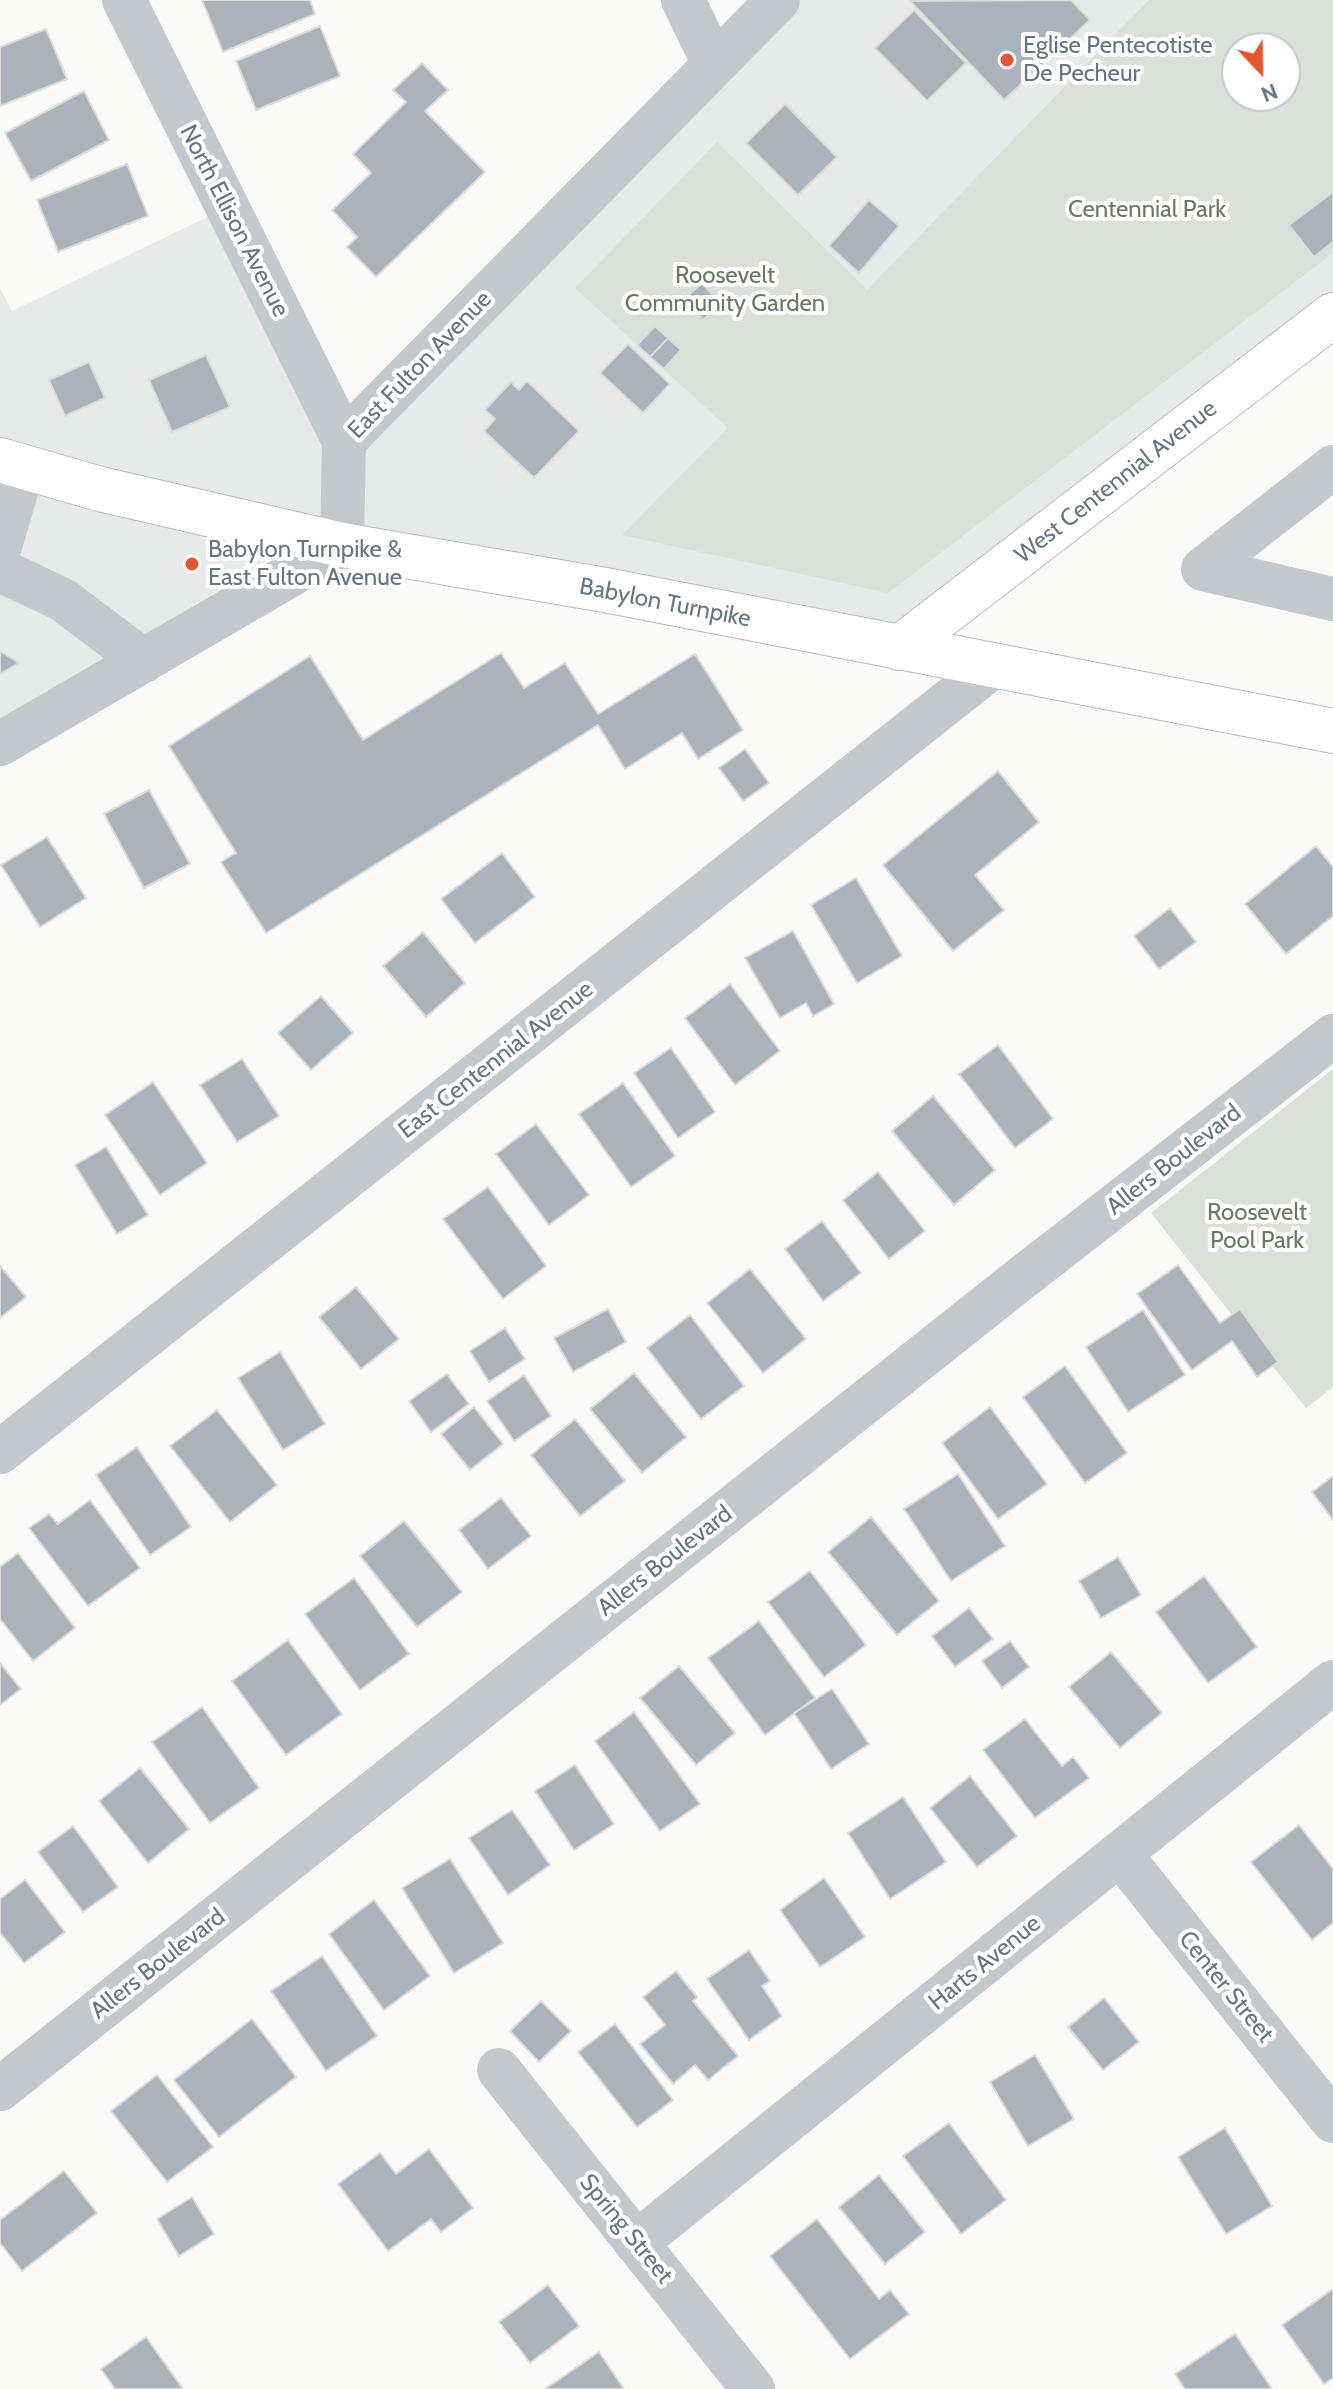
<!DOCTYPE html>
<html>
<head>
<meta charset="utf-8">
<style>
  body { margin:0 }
  #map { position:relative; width:1333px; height:2389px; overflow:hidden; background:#fafaf8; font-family:Cabin,sans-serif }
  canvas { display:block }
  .north { position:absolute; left:1221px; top:32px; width:80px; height:80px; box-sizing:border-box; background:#fff; border:2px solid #c1c8cd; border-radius:50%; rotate:158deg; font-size:22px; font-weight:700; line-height:32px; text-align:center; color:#657683 }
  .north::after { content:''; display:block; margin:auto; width:28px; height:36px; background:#e4572e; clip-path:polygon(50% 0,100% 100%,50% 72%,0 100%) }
</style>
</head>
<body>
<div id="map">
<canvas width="1333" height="2389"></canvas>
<div class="north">N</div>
</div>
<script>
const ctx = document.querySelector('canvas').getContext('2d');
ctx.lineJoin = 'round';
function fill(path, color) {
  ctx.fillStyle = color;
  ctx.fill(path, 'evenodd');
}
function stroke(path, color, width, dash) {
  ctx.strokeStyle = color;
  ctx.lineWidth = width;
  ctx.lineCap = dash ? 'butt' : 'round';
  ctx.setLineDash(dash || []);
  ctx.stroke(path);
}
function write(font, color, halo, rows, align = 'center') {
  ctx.font = font + ' Cabin,sans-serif';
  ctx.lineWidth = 8;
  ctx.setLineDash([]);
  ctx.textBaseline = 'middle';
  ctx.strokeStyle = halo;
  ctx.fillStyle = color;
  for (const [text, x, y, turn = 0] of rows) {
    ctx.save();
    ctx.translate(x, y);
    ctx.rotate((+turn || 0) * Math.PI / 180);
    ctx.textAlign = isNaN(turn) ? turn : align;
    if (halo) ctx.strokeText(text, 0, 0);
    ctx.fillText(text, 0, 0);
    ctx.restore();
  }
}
const built = new Path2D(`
  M771 0H1333V312L892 650 315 531 0 724V288L12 311 220 211 339 442ZM1237 48H1285V96H1237Z`);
const green = new Path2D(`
  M1149 0H1333V253L888 593 622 535 728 428 575 288 717 142 867 290ZM1237 48H1285V96H1237Z
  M1333 1069V1387L1306 1408 1151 1213Z`);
const building = new Path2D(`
  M202 0H310L315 14 223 52Z
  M1071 0 1090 20 1004 100 910 1Z
  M914 10 966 63 927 101 875 48Z
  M320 26 340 76 256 110 236 61Z
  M46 29 67 79 0 106V47Z
  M422 63 448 90 425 111 485 172 376 277 347 247 357 237 332 210 371 173 353 154 406 102 393 90Z
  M84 91 109 140 31 181 5 133Z
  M785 104 837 157 798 195 746 143Z
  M127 164 148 216 58 252 37 200Z
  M1333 192V242L1314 257 1289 225Z
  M869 200 899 226 859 273 829 246Z
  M702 283 721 304 703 320 684 299Z
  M655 326 668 338 650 357 637 345Z
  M668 338 681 350 664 369 650 357Z
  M628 344 670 384 643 413 600 373Z
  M206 355 230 407 172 432 149 380Z
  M89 362 105 398 65 416 49 380Z
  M527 381 579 431 534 478 484 431 495 419 485 410 511 382 519 390Z
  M0 651 19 663 0 674Z
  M501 653 524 688 565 663 598 714 695 654 743 730 698 759 682 733 625 769 598 725 266 933 221 862 236 853 169 746 310 656 363 740Z
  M745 749 769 783 743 801 719 768Z
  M998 771 1039 822 975 875 1004 910 953 951 883 865Z
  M149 790 190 864 144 888 104 814Z
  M47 837 86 898 40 927 1 865Z
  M1316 846 1333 867V916L1286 954 1245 904Z
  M502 853 535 897 475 943 441 899Z
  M856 878 902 956 857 983 811 905Z
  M1170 908 1196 942 1159 969 1134 936Z
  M793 931 834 1004 813 1016 806 1003 780 1018 745 958Z
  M423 932 465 983 426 1017 383 966Z
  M730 984 780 1051 735 1085 685 1018Z
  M321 996 353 1033 311 1070 278 1033Z
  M998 1045 1053 1119 1015 1148 959 1074Z
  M671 1048 715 1112 678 1138 634 1073Z
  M242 1059 279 1116 237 1142 200 1085Z
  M153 1082 207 1163 160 1195 105 1115Z
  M623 1083 675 1156 631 1187 579 1114Z
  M933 1096 995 1170 954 1205 892 1131Z
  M536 1124 589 1195 549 1225 496 1154Z
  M106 1147 148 1215 117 1234 75 1165Z
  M878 1172 925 1231 889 1259 843 1200Z
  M488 1187 546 1266 503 1299 443 1219Z
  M822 1221 861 1273 823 1301 785 1249Z
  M1178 1265 1220 1323 1240 1309 1278 1362 1257 1377 1232 1341 1192 1370 1137 1294Z
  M0 1266 26 1297 0 1318Z
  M750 1269 806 1339 763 1373 707 1303Z
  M356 1287 399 1339 361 1369 319 1317Z
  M608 1309 626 1342 573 1372 554 1338Z
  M1143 1310 1185 1375 1128 1412 1086 1347Z
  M690 1315 744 1386 701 1419 647 1348Z
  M505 1328 525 1359 489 1382 470 1351Z
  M280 1352 325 1424 283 1450 238 1378Z
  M1065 1366 1127 1453 1085 1483 1023 1397Z
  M634 1373 686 1437 642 1473 590 1409Z
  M447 1374 469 1404 431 1432 409 1401Z
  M524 1375 551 1416 514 1441 487 1401Z
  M474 1407 503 1444 470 1470 441 1434Z
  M990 1407 1047 1484 998 1519 942 1443Z
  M217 1410 277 1485 230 1522 170 1446Z
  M575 1419 625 1481 580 1516 531 1455Z
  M137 1447 191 1527 150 1555 96 1475Z
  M958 1474 1005 1546 951 1581 904 1509Z
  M1333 1476V1520L1312 1492Z
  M501 1498 531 1536 488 1569 459 1530Z
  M90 1500 140 1568 88 1606 29 1528 49 1514 58 1524Z
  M871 1517 939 1601 897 1635 828 1552Z
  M404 1521 462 1592 417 1627 360 1556Z
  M18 1553 75 1628 33 1661 0 1619V1567Z
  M1118 1557 1141 1595 1101 1618 1079 1581Z
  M810 1571 866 1645 824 1677 768 1602Z
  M1204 1576 1257 1647 1208 1683 1156 1612Z
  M354 1578 409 1654 360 1690 305 1614Z
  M969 1608 993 1639 955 1667 932 1636Z
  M759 1621 815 1698 765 1735 708 1658Z
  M288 1640 342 1714 286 1755 232 1681Z
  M1010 1641 1029 1667 1002 1688 982 1661Z
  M1111 1652 1162 1713 1120 1748 1069 1687Z
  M0 1663 21 1689 0 1705Z
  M679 1666 735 1733 696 1765 640 1698Z
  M832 1689 869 1744 831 1769 794 1713Z
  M202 1707 259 1788 210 1823 152 1742Z
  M634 1712 700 1804 660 1831 595 1741Z
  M1025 1719 1062 1766 1073 1757 1089 1778 1035 1818 983 1750Z
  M575 1765 614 1824 574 1850 535 1791Z
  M140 1768 189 1829 148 1863 99 1801Z
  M970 1776 1017 1836 977 1867 930 1808Z
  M903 1797 946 1862 890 1899 848 1833Z
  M512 1810 550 1865 508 1895 469 1838Z
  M1299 1825 1333 1869V1923L1312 1940 1251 1862Z
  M73 1826 118 1887 83 1912 38 1852Z
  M450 1859 503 1943 454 1973 402 1888Z
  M824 1878 865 1937 820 1967 780 1910Z
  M25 1880 65 1932 24 1963 0 1932V1899Z
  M374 1900 430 1976 384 2010 329 1934Z
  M749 1950 770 1981 762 1986 782 2016 749 2040 707 1979Z
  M322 1956 377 2036 326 2071 271 1991Z
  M676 1971 697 1997 693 2001 738 2056 708 2080 695 2065 673 2084 640 2044 665 2025 643 1997Z
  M1104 1998 1139 2042 1103 2070 1068 2027Z
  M541 2001 571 2031 539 2062 510 2031Z
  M252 2019 296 2077 219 2137 174 2080Z
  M615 2024 673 2100 637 2127 578 2052Z
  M1035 2055 1074 2119 1028 2146 990 2082Z
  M157 2075 213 2147 167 2182 111 2111Z
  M949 2123 1006 2200 961 2234 903 2156Z
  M1225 2128 1272 2206 1226 2234 1178 2157Z
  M429 2149 473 2208 441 2232 431 2219 388 2251 338 2184 380 2153 396 2174Z
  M64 2171 97 2213 22 2271 0 2243V2220Z
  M879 2175 925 2232 885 2264 839 2207Z
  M192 2197 214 2234 179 2256 157 2219Z
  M817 2219 879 2299 890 2290 909 2314 850 2359 770 2256Z
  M548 2285 579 2326 530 2363 499 2322Z
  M1333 2289V2378L1324 2384 1282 2325Z
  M1235 2334 1272 2389H1185L1175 2374Z
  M146 2337 183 2389H115L101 2369Z
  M599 2352 624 2389H545Z`);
const minor = new Path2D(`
  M124 0 344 441
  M683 0 714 64
  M1333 467 1203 569 1333 599
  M0 546 23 467
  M0 570 63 600 144 661
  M0 744 342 545 344 441 778 0
  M0 1452 992 667
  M1120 1854 1333 2121
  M499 2070 753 2389
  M0 2089 1014 1284 1333 1036
  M636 2243 1333 1682`);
const major = new Path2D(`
  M0 460 100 489 342 545 605 590 1333 731
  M899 648 1333 315`);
const markers = [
  [1007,60,8,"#e4572e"],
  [192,564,8,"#e4572e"]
];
const poiNames = [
  ["Eglise Pentecotiste",1023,46],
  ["De Pecheur",1023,74],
  ["Babylon Turnpike &",208,550],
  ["East Fulton Avenue",208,578]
];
const parkNames = [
  ["Centennial Park",1147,210],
  ["Roosevelt",725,276],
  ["Community Garden",725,304],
  ["Roosevelt",1257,1213],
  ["Pool Park",1257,1241]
];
const streetNames = [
  ["North Ellison Avenue",234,221,63],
  ["East Fulton Avenue",420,365,-46],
  ["West Centennial Avenue",1116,482,-38],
  ["Babylon Turnpike",665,603,11],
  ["East Centennial Avenue",496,1060,-38],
  ["Allers Boulevard",1174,1160,-38],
  ["Allers Boulevard",665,1561,-38],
  ["Harts Avenue",985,1963,-39],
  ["Allers Boulevard",158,1964,-38],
  ["Center Street",1226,1987,51],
  ["Spring Street",626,2229,51]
];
fill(built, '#e8e9e9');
fill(green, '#dadfd7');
fill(building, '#aab3b9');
stroke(building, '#dcdcda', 2);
stroke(major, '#b5babe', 46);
stroke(minor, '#c3c8cc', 44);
stroke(major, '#fff', 44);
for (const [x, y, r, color] of markers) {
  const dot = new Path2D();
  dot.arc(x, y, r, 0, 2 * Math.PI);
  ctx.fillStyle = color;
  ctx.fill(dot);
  stroke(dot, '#fff', 3);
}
write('24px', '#657683', '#fff', poiNames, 'left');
write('24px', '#687a64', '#fff', parkNames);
write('24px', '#657683', '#fff', streetNames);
</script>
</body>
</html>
